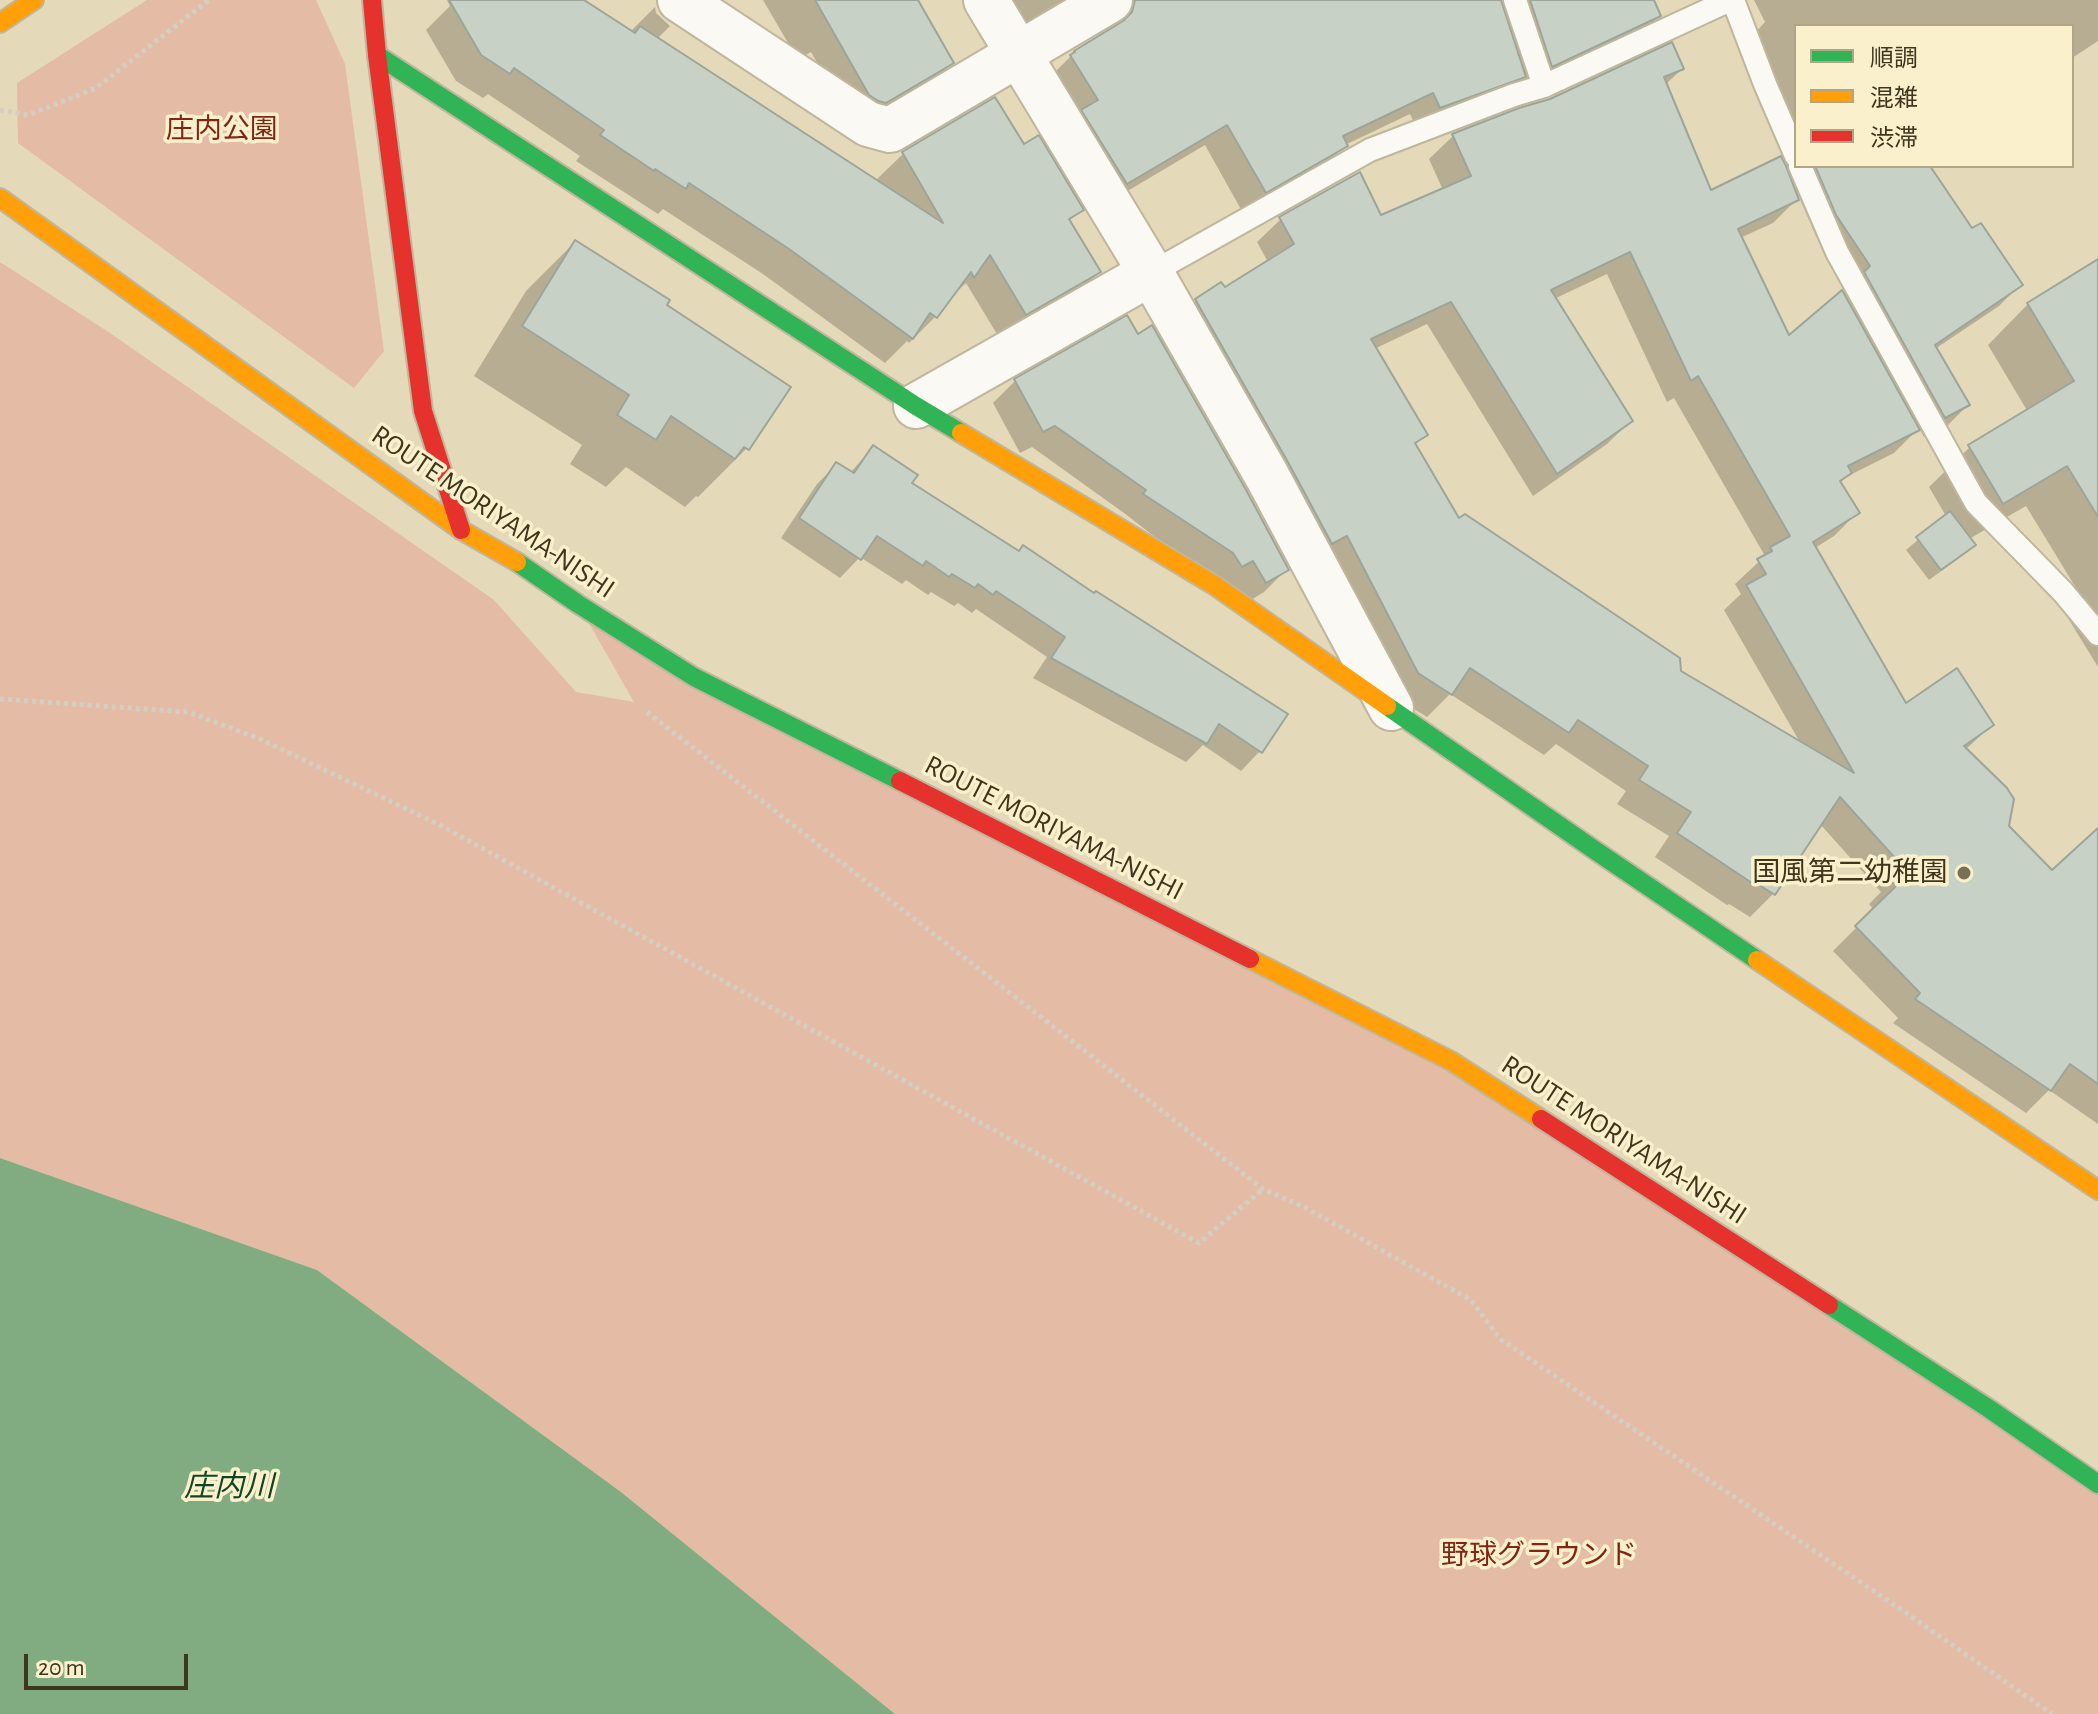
<!DOCTYPE html>
<html>
<head>
<meta charset="utf-8">
<style>
  body { margin:0 }
  #map { position:relative; width:2098px; height:1714px; overflow:hidden; background:#e4d9b8; font-family:"Alegreya Sans","Noto Sans JP",sans-serif }
  canvas { display:block }
  .legend { position:absolute; left:1794px; top:24px; width:280px; height:144px; box-sizing:border-box; background:#fbf0cc; border:2px solid #afa686; margin:0; padding:10px 14px; list-style:none; font-size:24px; color:#3e371e }
  .legend li { display:flex; align-items:center; gap:16px; height:40px }
  .legend b { width:40px; border:2px solid #afa686 }
  .scale { position:absolute; left:24px; top:1654px; width:164px; height:36px; box-sizing:border-box; border:4px solid #3e371e; border-top:0; padding-left:10px; font-size:24px; line-height:28px; white-space:nowrap; color:#3e371e; -webkit-text-stroke:6px #fbf0cc; paint-order:stroke }
</style>
</head>
<body>
<div id="map">
<canvas width="2098" height="1714"></canvas>
<ul class="legend">
<li><b style="height:10px;background:#30b455"></b>順調</li>
<li><b style="height:10px;background:#ff9f0a"></b>混雑</li>
<li><b style="height:10px;background:#e5322d"></b>渋滞</li>
</ul>
<div class="scale">20 m</div>
</div>
<script>
const ctx = document.querySelector('canvas').getContext('2d');
ctx.lineJoin = 'round';
function fill(path, color) {
  ctx.fillStyle = color;
  ctx.fill(path, 'evenodd');
}
function stroke(path, color, width, dash) {
  ctx.strokeStyle = color;
  ctx.lineWidth = width;
  ctx.lineCap = dash ? 'butt' : 'round';
  ctx.setLineDash(dash || []);
  ctx.stroke(path);
}
function write(font, color, halo, rows, align = 'center') {
  ctx.font = font + ' "Alegreya Sans","Noto Sans JP",sans-serif';
  ctx.lineWidth = 7;
  ctx.setLineDash([]);
  ctx.textBaseline = 'middle';
  ctx.strokeStyle = halo;
  ctx.fillStyle = color;
  for (const [text, x, y, turn = 0] of rows) {
    ctx.save();
    ctx.translate(x, y);
    ctx.rotate((+turn || 0) * Math.PI / 180);
    ctx.textAlign = isNaN(turn) ? turn : align;
    if (halo) ctx.strokeText(text, 0, 0);
    ctx.fillText(text, 0, 0);
    ctx.restore();
  }
}
const green = new Path2D(`
  M147 0H316L345 64 384 351 354 388 18 143 17 83Z
  M0 262 110 333 494 600 576 692 634 702 578 604 1451 1061 2098 1484V1714H895L621 1492 317 1270 0 1158Z`);
const water = new Path2D(`
  M0 1158 317 1270 621 1492 895 1714H0Z`);
const shadow = new Path2D(`
  M447 0H561L630 32 655 7 656 13 670 26 657 39 880 185 877 179 903 154 1023 147 1081 210 1068 222 1099 272 1073 298 1000 339 966 283 947 301 935 317 909 343 907 341 885 363 763 274 663 209 658 214 576 161 580 156 488 94 483 98 456 81 426 30 450 6Z
  M763 0H915L952 63 930 84 863 124 848 116 811 52 798 60Z
  M1003 0H1071L1022 31Z
  M1165 0H1652L1659 16 1637 38 1530 87 1526 74 1502 99 1417 129 1410 114 1345 145 1324 168 1243 213 1205 145 1104 205 1053 74 1075 52Z
  M1754 0H2098V41L2072 58V26H1796V166H1928L1972 231 2020 285 1999 306 1935 349 1968 405 1947 426 1924 437 1919 428 1894 453 1846 477 1839 484 1857 513 1834 536 1815 548 1905 705 1992 725 1965 750 2006 826 2051 872 2098 863V1124L2049 1090 2026 1113 1893 1023 1898 1018 1833 951 1874 910 1869 904 1881 892 1820 824 1773 894 1750 917 1729 904 1727 905 1655 857 1669 836 1617 804 1626 791 1556 744 1544 755 1450 694 1427 717 1395 697 1172 324 1196 300 1224 290 1268 262 1257 242 1281 219 1380 218 1443 190 1429 159 1453 136 1519 110 1682 69 1665 85 1710 192 1790 170 1782 153 1787 148 1753 35 1765 22ZM1799 197 1816 236 1850 288 1789 338 1740 238 1773 223ZM1607 274 1667 402 1674 398 1765 556 1735 584 1741 594 1724 610 1801 744 1679 672 1459 521 1414 446 1425 434 1374 349 1427 324 1533 496 1607 444 1631 421 1554 299Z
  M575 242 664 306 747 448 698 497 696 496 685 507 626 467 606 487 570 464 582 445 474 376 526 291Z
  M2098 261V667L2060 605 2076 588 2026 506 1969 539 1973 545 1962 556 1929 580 1906 550 1946 516 1929 487 1970 447 2028 412 1988 345 2028 304Z
  M1015 381 1286 570 1264 592 1243 605 1124 513 1032 447 1020 453 993 403Z
  M873 447 909 484 1260 751 1241 771 1203 745 1186 762 1033 678 1047 657 976 609 972 613 958 603 954 606 931 592 928 595 906 580 902 584 860 557 840 578 781 538 817 484 837 464 850 473Z`);
const building = new Path2D(`
  M449 0H584L635 33 640 26 943 223 902 152 995 97 1024 144 1039 135 1084 210 1069 219 1101 272 1026 315 990 255 974 278 971 272 937 318 930 313 913 339 789 249 689 183 686 189 655 169 654 171 600 135 604 130 514 68 510 74 481 55Z
  M815 0H918L954 63 886 103 878 101 869 95Z
  M1135 0H1501L1526 77 1440 108 1433 93 1343 136 1348 146 1266 193 1227 125 1127 184 1081 110 1098 100 1070 55 1075 52 1074 51 1123 21 1132 12Z
  M1530 0H1654L1661 16 1552 67Z
  M1672 42 1684 69 1664 77 1711 190 1781 156 1786 166 1799 200 1738 229 1789 335 1842 290 1920 430 1848 466 1852 473 1840 481 1860 513 1813 542 1906 703 1957 668 1994 725 1964 746 2007 788 2014 799 2009 826 2052 870 2098 828V1084L2070 1064 2051 1091 1915 999 1920 993 1855 926 1896 886 1890 880 1904 868 1840 797 1775 895 1753 881 1752 883 1677 833 1691 812 1639 780 1648 766 1578 720 1569 733 1470 668 1452 695 1418 673 1347 536 1332 544 1289 464 1195 299 1221 282 1225 287 1294 244 1279 217 1360 172 1381 215 1471 176 1452 134 1519 108 1550 99ZM1630 252 1691 381 1698 376 1790 536 1770 547 1772 551 1757 559 1766 574 1746 585 1854 773 1681 671 1680 658 1465 514 1459 518 1415 443 1428 435 1371 339 1451 302 1557 474 1633 421 1551 290Z
  M1815 166H1930L1972 228 1981 223 2023 285 1935 345 1970 405 1945 418 1864 272 1870 266 1836 215Z
  M575 240 670 300 667 305 791 387 749 450 744 447 735 459 671 416 656 440 617 415 629 395 522 326Z
  M2098 259V517L2067 466 2003 504 1968 445 2074 381 2027 303Z
  M1127 315 1138 334 1152 325 1245 488 1289 570 1266 583 1253 561 1242 567 1233 553 1143 494 1146 490 1055 426 1043 432 1014 379Z
  M873 445 918 475 912 483 1019 551 1023 545 1094 593 1096 591 1288 714 1262 753 1219 724 1207 744 1051 658 1065 637 996 591 993 595 978 584 975 588 952 574 949 577 926 561 923 566 877 536 861 560 799 518 836 462 854 473Z
  M1950 511 1976 545 1941 570 1916 537Z`);
const path = new Path2D(`
  M0 110 28 115 96 88 209 0
  M0 699 188 712 260 739 440 825 1199 1243 1263 1189
  M647 712 1263 1189 1306 1208 1471 1300 1500 1339 1896 1606 2052 1714`);
const lane = new Path2D(`
  M1515 0 1544 86
  M1733 0 1765 84 1796 156
  M1800 166 1837 252 1976 503 2063 592 2098 634
  M1151 273 1370 150 1514 95 1544 86 1730 0`);
const street = new Path2D(`
  M680 0 868 124 890 130 1110 0
  M986 0 1151 273 1267 476 1391 708
  M916 406 1151 273`);
const fast = new Path2D(`
  M377 55 916 406 961 433
  M517 562 578 604 694 677 900 781
  M1387 706 1596 851 1757 960
  M1829 1305 1988 1408 2098 1484`);
const slow = new Path2D(`
  M0 23 34 0
  M0 198 461 530 517 562
  M961 433 1214 585 1387 706
  M1250 959 1451 1061 1541 1119
  M1757 960 2098 1190`);
const jam = new Path2D(`
  M372 0 377 55 423 411 461 530
  M900 781 1250 959
  M1541 1119 1829 1305`);
const markers = [
  [1964,873,8,"#787054"]
];
const parkNames = [
  ["庄内公園",222,130],
  ["野球グラウンド",1539,1556]
];
const streetNames = [
  ["ROUTE MORIYAMA-NISHI",493,512,34],
  ["ROUTE MORIYAMA-NISHI",1054,828,27],
  ["ROUTE MORIYAMA-NISHI",1624,1140,33]
];
const poiNames = [
  ["国風第二幼稚園",1948,873]
];
const waterNames = [
  ["庄内川",229,1487]
];
fill(green, '#e4bba5');
fill(water, '#81ac81');
fill(shadow, '#0003');
fill(building, '#c7d1c5');
stroke(building, '#9ba599', 2);
stroke(lane, '#bfb69c', 26);
stroke(street, '#bfb69c', 48);
stroke(fast, '#bfb69c', 22);
stroke(slow, '#bfb69c', 22);
stroke(jam, '#bfb69c', 22);
stroke(path, '#d3cfc5', 5, [4, 4]);
stroke(lane, '#fbf9f4', 22);
stroke(street, '#fbf9f4', 44);
stroke(fast, '#30b455', 18);
stroke(slow, '#ff9f0a', 18);
stroke(jam, '#e5322d', 18);
for (const [x, y, r, color] of markers) {
  const dot = new Path2D();
  dot.arc(x, y, r, 0, 2 * Math.PI);
  ctx.fillStyle = color;
  ctx.fill(dot);
  stroke(dot, '#fbf0cc', 3);
}
write('28px', '#812615', '#fbf0cc', parkNames);
write('28px', '#3e371e', '#fbf0cc', streetNames);
write('28px', '#3e371e', '#fbf0cc', poiNames, 'right');
write('italic 30px', '#114425', '#fbf0cc', waterNames);
</script>
</body>
</html>
